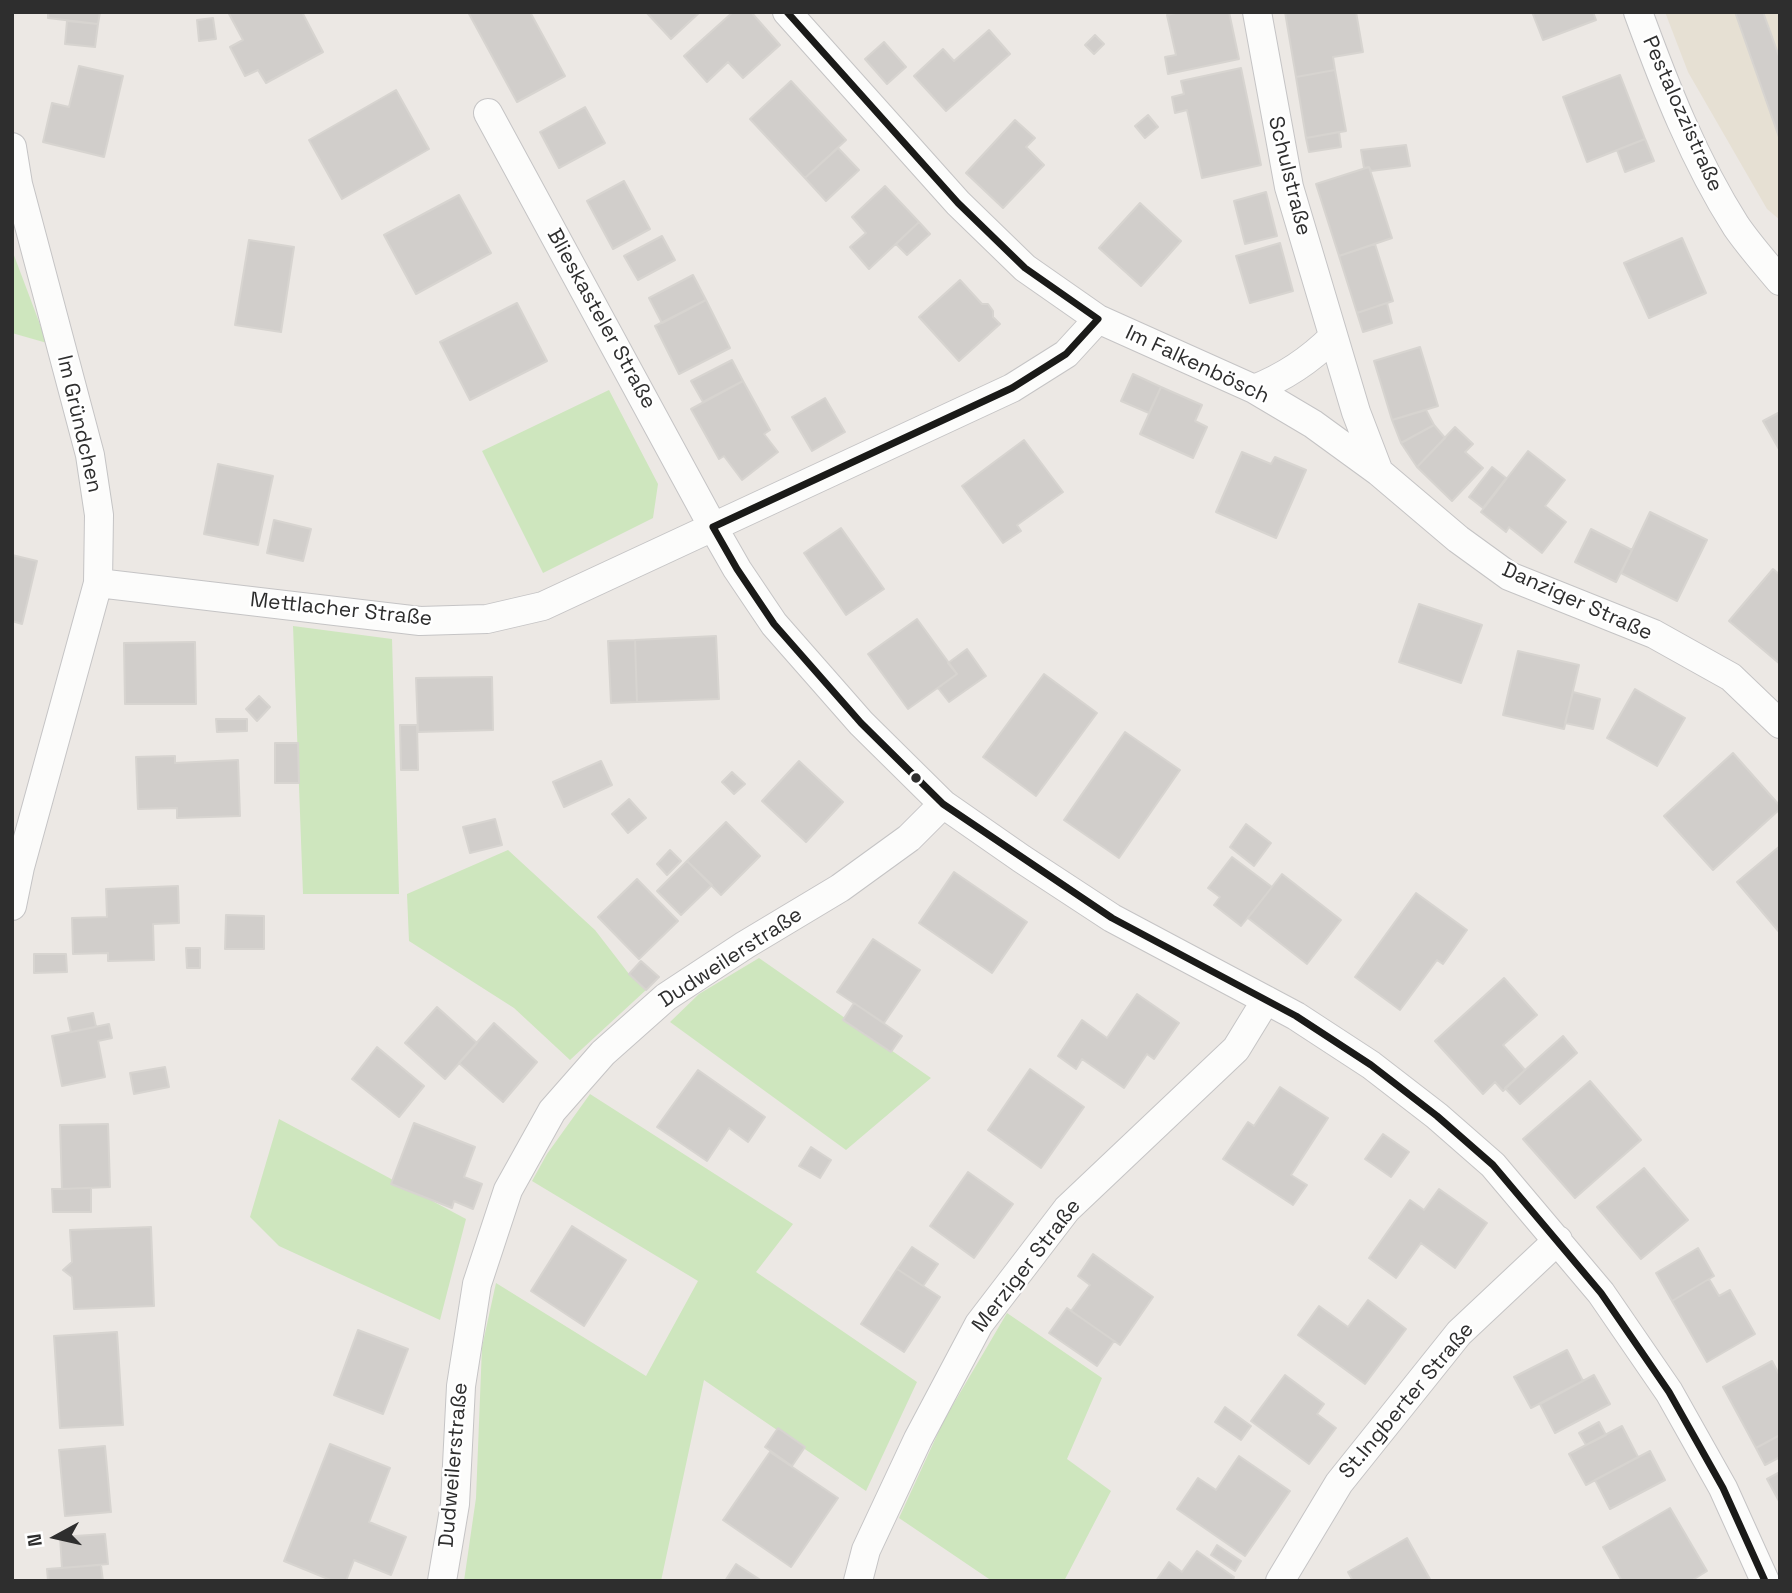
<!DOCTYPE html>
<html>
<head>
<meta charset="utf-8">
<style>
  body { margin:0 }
  #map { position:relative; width:1792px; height:1593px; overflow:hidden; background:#ece8e4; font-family:"Space Grotesk",sans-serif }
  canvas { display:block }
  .frame { position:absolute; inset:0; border:14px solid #2e2e2e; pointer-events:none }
  .north { position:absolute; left:21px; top:1502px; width:70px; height:70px; -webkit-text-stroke:5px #fff; paint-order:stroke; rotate:262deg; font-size:19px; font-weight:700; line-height:28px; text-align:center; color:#2e2e2e }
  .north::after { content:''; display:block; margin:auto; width:24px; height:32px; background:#2e2e2e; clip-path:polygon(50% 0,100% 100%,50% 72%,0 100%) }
</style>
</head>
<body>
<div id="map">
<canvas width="1792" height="1593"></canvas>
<div class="frame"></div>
<div class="north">N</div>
</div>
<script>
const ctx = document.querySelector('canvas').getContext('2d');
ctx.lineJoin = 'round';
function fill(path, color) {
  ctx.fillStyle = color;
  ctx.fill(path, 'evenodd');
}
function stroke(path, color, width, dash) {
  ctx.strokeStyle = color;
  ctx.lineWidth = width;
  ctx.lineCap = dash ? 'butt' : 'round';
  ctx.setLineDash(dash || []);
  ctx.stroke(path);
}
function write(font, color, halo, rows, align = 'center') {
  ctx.font = font + ' "Space Grotesk",sans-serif';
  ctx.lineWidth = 5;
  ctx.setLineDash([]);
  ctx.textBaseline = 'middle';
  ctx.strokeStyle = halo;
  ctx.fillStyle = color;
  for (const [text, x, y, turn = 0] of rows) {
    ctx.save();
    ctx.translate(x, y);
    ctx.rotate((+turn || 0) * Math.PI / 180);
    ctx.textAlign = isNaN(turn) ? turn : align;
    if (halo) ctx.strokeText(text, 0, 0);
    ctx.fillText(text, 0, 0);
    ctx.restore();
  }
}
const education = new Path2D(`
  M1665 12H1780V220L1767 209 1688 72Z`);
const green = new Path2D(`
  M12 250 47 343 12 333Z
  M609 390 658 484 653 518 543 573 482 451Z
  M293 626 392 639 399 894H303Z
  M508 850 595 930 629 974 646 990 570 1060 514 1008 409 941 407 894Z
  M759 958 931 1078 846 1150 670 1022 699 994Z
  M590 1094 793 1224 756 1272 917 1382 866 1491 704 1380 661 1581H464L476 1498 482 1347 496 1283 646 1376 698 1281 532 1181 547 1154Z
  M279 1119 466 1219 440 1320 279 1246 250 1217Z
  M1007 1313 1102 1378 1067 1459 1111 1491 1064 1581H992L899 1518 944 1420Z`);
const building = new Path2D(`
  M48 12H100L98 24 48 18Z
  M228 12H302L323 52 266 83 258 70 245 76 230 47 243 40Z
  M468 12H530L565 76 517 102Z
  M646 12H700L671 39Z
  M733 12H751L780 45 743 78 728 62 707 82 684 56Z
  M1180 12H1229L1239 59 1168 74 1165 57 1176 55 1167 15Z
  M1285 12H1356L1363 52 1333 57 1335 70 1296 77Z
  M1532 12H1593L1596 20 1543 40Z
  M1735 12H1763L1780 59V140Z
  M213 18 216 39 199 41 197 20Z
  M67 21 98 24 95 47 65 44Z
  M989 30 1010 54 946 111 914 76 943 49 954 61Z
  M1095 35 1104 44 1094 54 1085 45Z
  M884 42 906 67 887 84 865 59Z
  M79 66 123 76 104 157 43 142 52 103 69 107Z
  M1241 68 1261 165 1202 178 1187 110 1175 113 1172 97 1184 94 1181 81Z
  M1335 70 1346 131 1306 138 1296 77Z
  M1620 75 1645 139 1587 162 1563 97Z
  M791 81 846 140 805 178 750 119Z
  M396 90 429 149 342 199 309 140Z
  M585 107 605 143 559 168 540 132Z
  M1148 115 1158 127 1145 138 1135 126Z
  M1015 120 1035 138 1026 147 1044 165 1003 208 966 173Z
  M1339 132 1341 147 1309 152 1306 138Z
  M1645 139 1654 161 1625 172 1617 150Z
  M1406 145 1410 166 1371 171 1369 167 1364 168 1361 150Z
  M838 148 859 170 826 201 805 178Z
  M1369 167 1392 238 1339 256 1316 184Z
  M624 181 650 229 613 249 587 201Z
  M885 186 919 222 869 269 850 247 866 233 852 217Z
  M1266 192 1277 236 1245 244 1234 201Z
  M459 195 491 253 416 294 384 235Z
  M1140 203 1181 241 1141 286 1099 248Z
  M919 222 930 234 907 255 896 244Z
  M662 236 675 260 638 280 624 256Z
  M1682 238 1706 293 1649 318 1624 263Z
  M249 240 294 247 281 332 235 325Z
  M1280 243 1293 291 1250 303 1236 256Z
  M1375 244 1393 301 1357 313 1339 256Z
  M693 275 706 300 662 323 649 298Z
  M960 280 982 304H988L993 311V317L1000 324 959 361 919 317Z
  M706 300 730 348 679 374 655 326Z
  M517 303 547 361 470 400 440 342Z
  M1387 303 1392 323 1363 332 1357 313Z
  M1420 347 1438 406 1392 420 1374 361Z
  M732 360 743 381 703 402 691 381Z
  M1133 374 1161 387 1149 413 1121 401Z
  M743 381 770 430 764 434 778 452 742 480 724 456 719 459 691 409Z
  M1161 387 1202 405 1195 421 1207 427 1193 458 1140 434Z
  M825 398 845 432 812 451 792 417Z
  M1426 410 1434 425 1401 443 1392 420Z
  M1780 412V451L1763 421Z
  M1434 425 1445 438 1417 467 1401 443Z
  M1455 427 1473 444 1465 452 1483 468 1452 501 1417 467Z
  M1024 440 1063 492 1017 525 1021 531 1003 543 962 486Z
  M1528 451 1565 480 1545 506 1566 522 1542 553 1509 527 1506 532 1481 512Z
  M1242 452 1271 464 1275 457 1306 470 1276 538 1216 512Z
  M218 464 273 476 258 545 204 534Z
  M1492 467 1506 478 1483 508 1469 497Z
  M1650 512 1707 540 1677 601 1621 573Z
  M274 520 311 529 303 561 267 553Z
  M841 528 884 589 846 615 804 553Z
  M1591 529 1632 550 1616 582 1575 562Z
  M12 555 37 561 22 624 12 621Z
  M1773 569 1780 575V664L1729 621Z
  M1419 604 1482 625 1461 683 1399 662Z
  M917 619 957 674 908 709 868 654Z
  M716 636 719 699 637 702 635 640Z
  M635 640 637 702 611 703 608 641Z
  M195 642 196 704H125L124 643Z
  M967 649 986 676 949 702 938 688 957 674 948 663Z
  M1518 651 1579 665 1564 729 1503 715Z
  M1044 674 1097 713 1036 796 983 757Z
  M492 677 493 730 418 732 416 678Z
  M1635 689 1685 718 1657 766 1607 738Z
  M1573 692 1600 699 1593 729 1565 723Z
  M259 696 270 707 257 721 246 709Z
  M216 719H247V731L217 732Z
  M400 725H417L418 770H401Z
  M1125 732 1180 770 1119 858 1064 820Z
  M275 743H298L299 783H275Z
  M1733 753 1780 806V809L1713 870 1664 816Z
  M175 756V763L238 760 240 816 177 818V808L138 809 136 757Z
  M601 761 612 785 564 807 553 782Z
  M799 761 843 802 806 842 762 801Z
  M732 772 745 784 734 794 722 782Z
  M629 799 646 818 628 833 612 814Z
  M495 819 502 845 470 853 463 827Z
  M726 822 760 856 721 895 687 861Z
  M1246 824 1271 843 1254 866 1230 847Z
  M1780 846V933L1737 882Z
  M670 850 681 861 667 875 657 864Z
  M1232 857 1272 887 1241 926 1214 905 1220 897 1208 888Z
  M687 861 712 885 681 915 657 891Z
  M954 872 1027 922 992 973 919 923Z
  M1282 874 1341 920 1307 964 1248 918Z
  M637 879 678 921 639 959 598 917Z
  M178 886 179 923 153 924 154 960 108 961V953L73 954 72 918 107 917 106 889Z
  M1416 893 1467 930 1443 964 1437 960 1400 1010 1355 977Z
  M226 915 264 916V949H225Z
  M873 939 920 970 884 1023 837 992Z
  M186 948H200V968H187Z
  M34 954H66L67 972 34 973Z
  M641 961 659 977 646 990 629 974Z
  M1504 978 1537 1015 1503 1045 1525 1070 1503 1091 1495 1082 1483 1094 1435 1041Z
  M1137 994 1179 1023 1154 1059 1147 1054 1124 1088 1082 1059 1076 1069 1058 1056 1082 1020 1107 1038Z
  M854 1003 902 1036 891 1052 843 1020Z
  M437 1007 477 1043 445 1079 405 1043Z
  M93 1013 96 1027 71 1032 68 1018Z
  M494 1023 537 1062 503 1102 459 1063Z
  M109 1024 112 1038 98 1041 105 1077 62 1086 52 1036Z
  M1563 1036 1577 1053 1520 1104 1505 1088Z
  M377 1047 424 1086 399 1117 352 1079Z
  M165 1067 169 1087 134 1094 130 1073Z
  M1030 1069 1084 1107 1041 1168 988 1130Z
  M698 1070 765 1117 748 1142 729 1128 707 1161 657 1127Z
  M1590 1081 1641 1140 1575 1198 1523 1139Z
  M1280 1087 1328 1118 1291 1175 1307 1185 1293 1205 1223 1159 1248 1122 1254 1126Z
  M414 1123 475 1147 464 1177 482 1184 473 1209 454 1201 452 1208 391 1184Z
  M108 1124 110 1187 62 1189 60 1125Z
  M1383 1134 1409 1152 1391 1177 1365 1159Z
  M811 1147 831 1160 820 1178 799 1166Z
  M1644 1168 1688 1220 1641 1259 1597 1207Z
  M968 1172 1013 1204 974 1258 930 1226Z
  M91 1188V1212H53L52 1189Z
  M1439 1189 1487 1223 1455 1268 1421 1243 1396 1278 1369 1258 1410 1200 1424 1210Z
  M572 1226 626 1260 584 1326 531 1291Z
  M151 1227 154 1306 74 1309 72 1277 63 1270 72 1262 70 1230Z
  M912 1247 938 1264 923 1286 897 1269Z
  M1698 1248 1714 1276 1672 1301 1656 1273Z
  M1093 1254 1153 1297 1120 1345 1071 1311 1090 1285 1078 1276Z
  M897 1269 940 1297 904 1352 861 1324Z
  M1709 1279 1719 1296 1730 1290 1755 1334 1707 1362 1672 1301Z
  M1368 1300 1406 1329 1365 1384 1298 1335 1319 1306 1348 1327Z
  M1067 1308 1114 1341 1097 1366 1049 1333Z
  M358 1330 408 1349 383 1414 334 1395Z
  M117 1332 123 1425 60 1428 54 1336Z
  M1567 1350 1583 1381 1531 1408 1514 1377Z
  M1772 1361 1780 1376V1435L1756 1448 1723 1387Z
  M1285 1375 1324 1404 1317 1414 1336 1428 1309 1464 1251 1421Z
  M1594 1375 1610 1404 1555 1433 1540 1404Z
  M1225 1407 1251 1426 1241 1440 1215 1422Z
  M1599 1422 1606 1435 1586 1445 1579 1433Z
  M1622 1426 1638 1457 1586 1485 1569 1454Z
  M778 1428 805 1447 792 1466 765 1447Z
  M1780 1435V1457L1765 1465 1756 1448Z
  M330 1444 390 1468 369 1522 406 1537 391 1575 354 1560 346 1581H333L284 1561Z
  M105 1446 111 1512 65 1516 59 1450Z
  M1650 1451 1665 1480 1610 1509 1595 1480Z
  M770 1452 838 1498 791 1567 723 1520Z
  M1239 1456 1290 1491 1245 1556 1177 1509 1198 1478 1216 1490Z
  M1780 1472V1503L1767 1479Z
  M1670 1508 1707 1571 1691 1581H1622L1603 1547Z
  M105 1534 108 1564 62 1568 60 1537Z
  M1407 1538 1431 1581H1353L1348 1572Z
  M1217 1545 1241 1561 1235 1571 1211 1555Z
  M1197 1551 1234 1577 1232 1581H1156L1169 1562 1182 1572Z
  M736 1564 762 1581H725Z
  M101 1565 103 1581H48L47 1569Z`);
const street = new Path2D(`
  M787 12 958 203 1025 268 1098 319 1254 389 1313 424 1379 472 1458 539 1509 576 1654 634 1731 677 1780 724
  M1257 12 1289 187 1356 412 1379 472
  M1638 12C1665 86 1694 160 1736 226 1749 245 1765 263 1780 281
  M488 113 713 527 737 569 774 624 861 723 943 804 1022 859 1112 918 1296 1016 1371 1065 1437 1116 1493 1165 1601 1293 1669 1392 1723 1488 1765 1581
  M12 147 18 184 90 455 99 515 98 583 20 867 12 906
  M1254 389C1285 377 1309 361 1333 337
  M98 583 420 621 487 619 543 606 1012 388 1066 354 1098 319
  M442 1581 455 1504 461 1386 477 1284 508 1190 552 1111 603 1053 666 997 745 945 840 888 909 838 943 804
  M858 1581 866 1550 918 1439 979 1324 1067 1209 1236 1049 1266 1000
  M1280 1581 1339 1483 1459 1333 1558 1240`);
const bus1 = new Path2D(`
  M787 12 958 203 1025 268 1098 319 1066 354 1012 388 713 527 737 569 774 624 861 723 943 804 1112 918 1296 1016 1371 1065 1437 1116 1493 1165 1601 1293 1669 1392 1723 1488 1765 1581`);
const markers = [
  [916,778,6,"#2e2e2e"]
];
const streetNames = [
  ["Pestalozzistraße",1682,114,66],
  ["Schulstraße",1289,176,76],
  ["Blieskasteler Straße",601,319,61],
  ["Im Falkenbösch",1197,365,25],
  ["Im Gründchen",79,424,77],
  ["Danziger Straße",1577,602,24],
  ["Mettlacher Straße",341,610,6],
  ["Dudweilerstraße",731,958,-33],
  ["Merziger Straße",1027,1266,-52],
  ["St.Ingberter Straße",1407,1401,-50],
  ["Dudweilerstraße",454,1465,-85]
];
fill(education, '#e6e0d3');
fill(green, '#cee6be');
fill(building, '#d1cecb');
stroke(building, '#d7d4d0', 2);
stroke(street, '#c5c4c5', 30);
stroke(street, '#fcfcfb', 28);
stroke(bus1, '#1a1a18', 7);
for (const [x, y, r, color] of markers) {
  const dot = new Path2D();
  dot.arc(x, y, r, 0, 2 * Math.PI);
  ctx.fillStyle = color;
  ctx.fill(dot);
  stroke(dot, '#fff', 2.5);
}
write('21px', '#2e2e2e', '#fff', streetNames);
</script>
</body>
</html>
